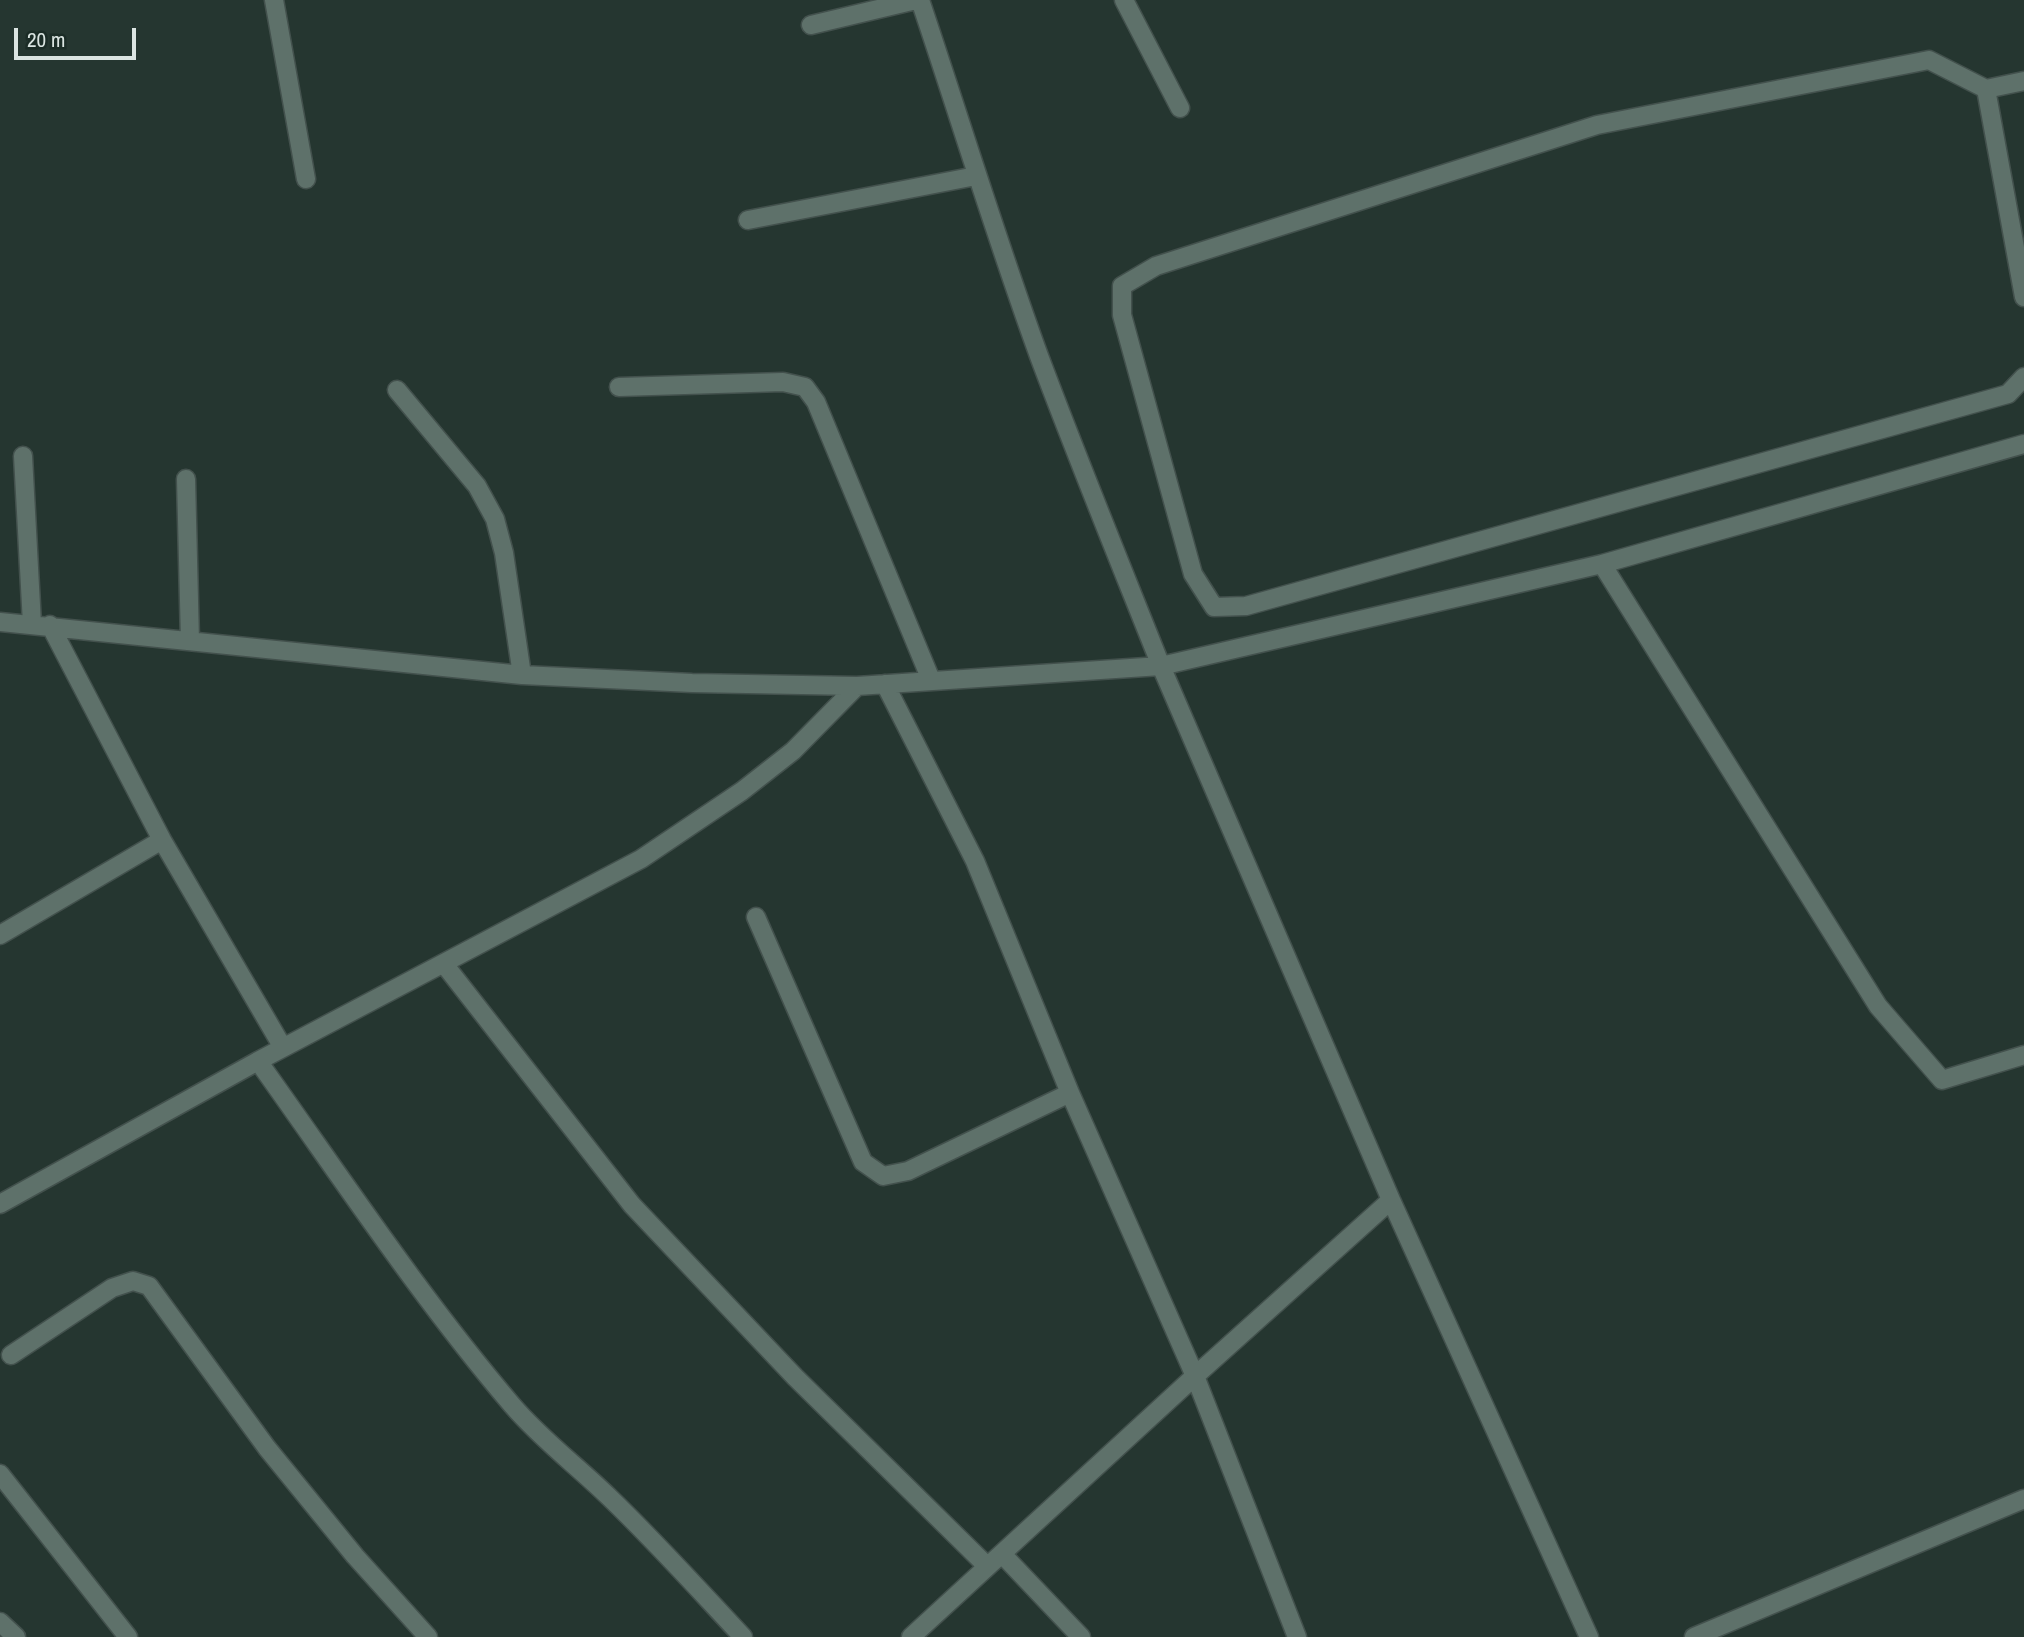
<!DOCTYPE html>
<html>
<head>
<meta charset="utf-8">
<style>
  body { margin:0 }
  #map { position:relative; width:2024px; height:1637px; overflow:hidden; background:#253630; font-family:"Archivo Narrow",sans-serif }
  canvas { display:block }
  .scale { position:absolute; left:14px; top:28px; width:122px; height:32px; box-sizing:border-box; border:4px solid #dbe5e2; border-top:0; padding-left:9px; font-size:21px; line-height:24px; white-space:nowrap; color:#dbe5e2; -webkit-text-stroke:5px #1b2c26; paint-order:stroke }
</style>
</head>
<body>
<div id="map">
<canvas width="2024" height="1637"></canvas>
<div class="scale">20 m</div>
</div>
<script>
const ctx = document.querySelector('canvas').getContext('2d');
ctx.lineJoin = 'round';
function stroke(path, color, width, dash) {
  ctx.strokeStyle = color;
  ctx.lineWidth = width;
  ctx.lineCap = dash ? 'butt' : 'round';
  ctx.setLineDash(dash || []);
  ctx.stroke(path);
}
const lane = new Path2D(`
  M274 0 306 179
  M1124 0 1180 108
  M2024 81 1986 89 1929 60 1597 125 1156 266 1122 286V315L1193 574 1214 607 1246 606 2008 394 2024 377
  M1986 89 2024 297`);
const street = new Path2D(`
  M811 25 916 0
  M748 220 976 176
  M619 387 783 382 805 387 816 402 931 680
  M397 390 477 486 495 519 504 553 522 675
  M2024 444 1602 564 1878 1006 1942 1080 2024 1055
  M23 456 32 624
  M186 479 190 641
  M0 622 522 675 692 683 857 686
  M50 625 162 840 282 1046
  M885 684 975 861 1070 1093 1195 1376 1297 1637
  M756 917 863 1162 883 1176 908 1171 1070 1093
  M0 935 162 840
  M444 964 632 1205 795 1377 987 1566
  M0 1204 258 1061
  M11 1355 112 1288 133 1281 149 1286 267 1448 355 1556 428 1637
  M0 1474 128 1637
  M1002 1554 1081 1637
  M0 1622 16 1637
  M743 1637C699 1590 655 1541 608 1496 576 1465 541 1439 512 1405 420 1297 341 1177 258 1061L641 859 742 791 793 751 857 686 1161 666C1120 563 1078 460 1039 356 996 238 960 119 920 0
  M911 1637 1195 1376 1391 1200
  M1589 1637 1391 1200 1161 666 1602 564
  M1694 1637 2024 1499`);
stroke(lane, '#43514d', 21);
stroke(street, '#43514d', 21);
stroke(lane, '#5e716a', 18);
stroke(street, '#5e716a', 18);
</script>
</body>
</html>
